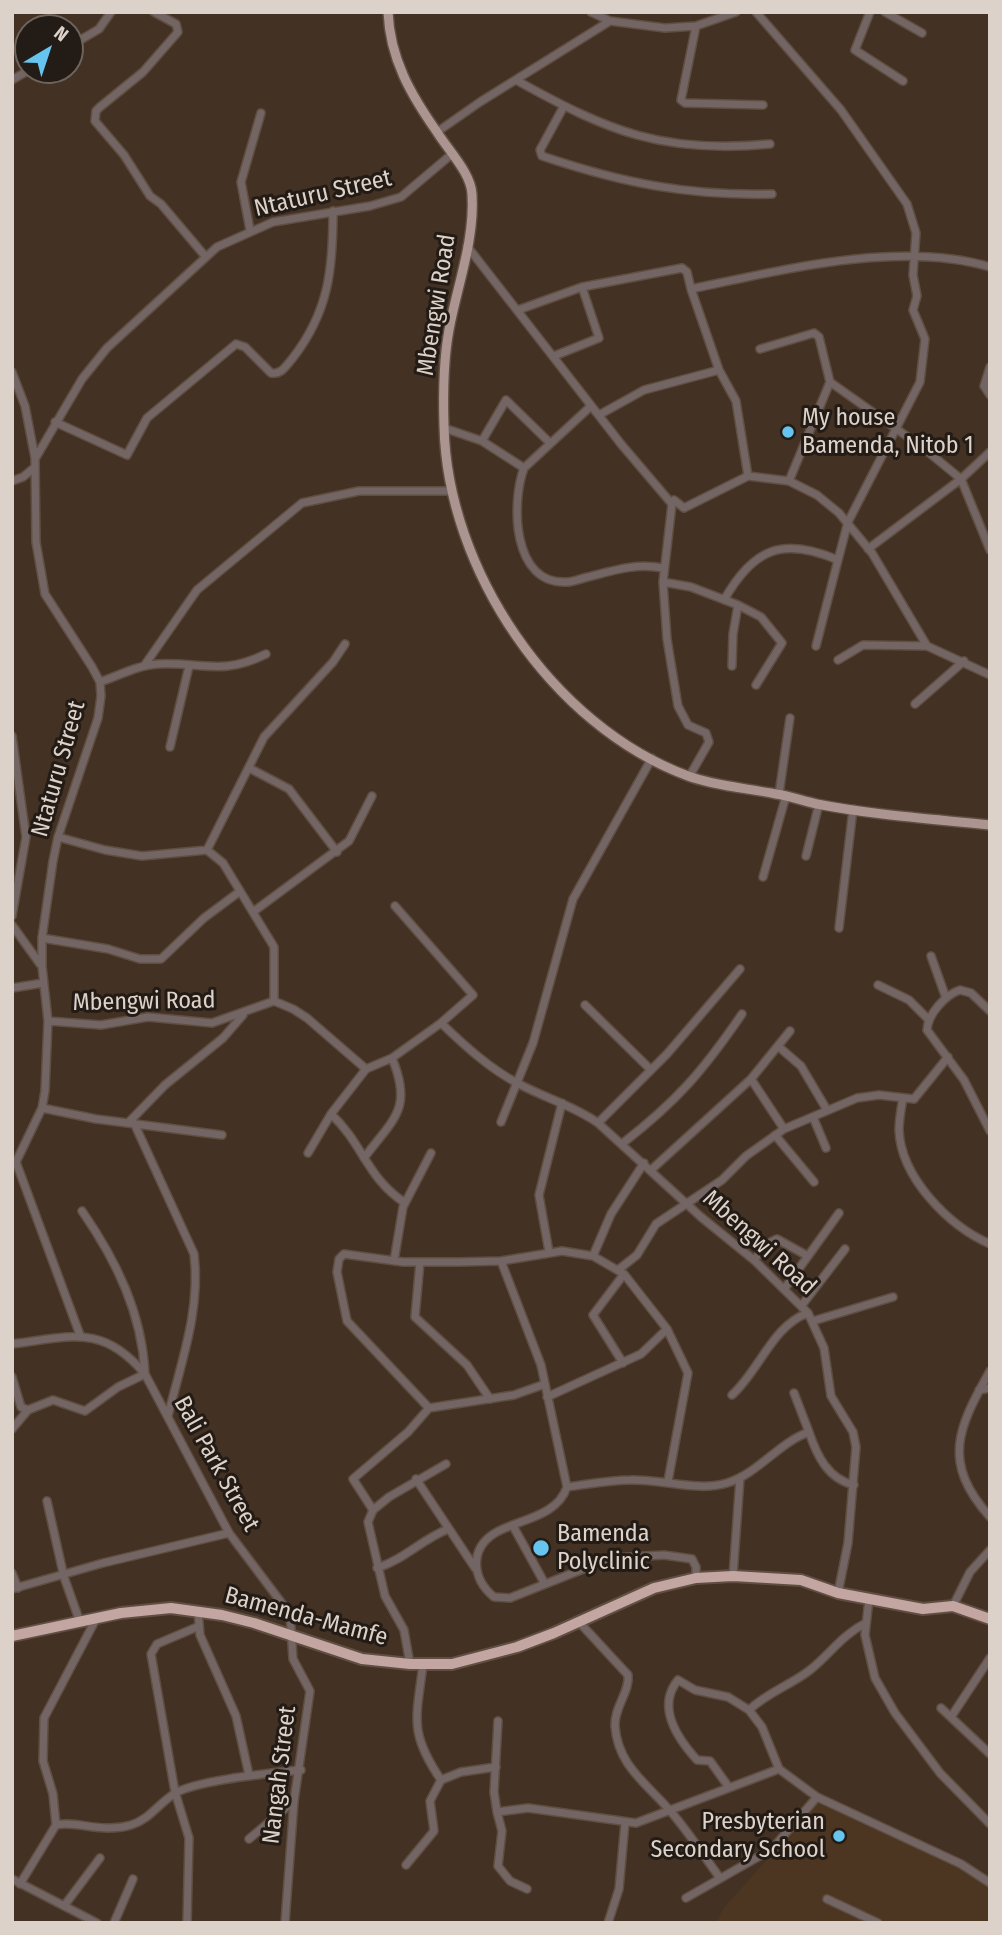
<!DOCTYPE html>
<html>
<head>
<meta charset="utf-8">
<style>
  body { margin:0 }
  #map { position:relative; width:1002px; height:1935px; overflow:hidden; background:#433123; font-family:"Fira Sans Condensed",sans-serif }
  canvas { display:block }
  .frame { position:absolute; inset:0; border:14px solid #ddd2c9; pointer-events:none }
  .north { position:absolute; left:14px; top:14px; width:70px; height:70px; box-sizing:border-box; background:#231b15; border:2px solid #6d645d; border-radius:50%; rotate:39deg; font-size:19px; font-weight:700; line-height:28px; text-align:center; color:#ddd2c9 }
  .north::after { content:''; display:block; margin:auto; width:24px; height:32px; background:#67c4ef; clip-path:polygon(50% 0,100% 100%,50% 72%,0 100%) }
</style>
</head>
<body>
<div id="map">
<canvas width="1002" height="1935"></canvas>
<div class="frame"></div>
<div class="north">N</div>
</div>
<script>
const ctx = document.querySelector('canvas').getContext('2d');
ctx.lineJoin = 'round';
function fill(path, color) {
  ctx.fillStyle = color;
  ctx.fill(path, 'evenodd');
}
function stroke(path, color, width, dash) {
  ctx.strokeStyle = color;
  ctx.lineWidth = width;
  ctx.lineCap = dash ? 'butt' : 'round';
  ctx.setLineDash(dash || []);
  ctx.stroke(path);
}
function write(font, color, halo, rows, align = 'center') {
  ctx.font = font + ' "Fira Sans Condensed",sans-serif';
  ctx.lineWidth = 6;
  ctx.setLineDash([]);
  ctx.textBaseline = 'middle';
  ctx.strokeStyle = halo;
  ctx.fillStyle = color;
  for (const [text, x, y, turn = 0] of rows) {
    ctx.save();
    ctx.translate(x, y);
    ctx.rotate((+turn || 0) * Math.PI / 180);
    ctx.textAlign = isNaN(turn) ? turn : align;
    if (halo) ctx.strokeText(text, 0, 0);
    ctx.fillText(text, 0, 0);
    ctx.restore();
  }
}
const built = new Path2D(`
  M817 1803 990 1882V1923H716L723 1909Z`);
const minor = new Path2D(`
  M154 12 176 24 178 32 143 72 100 107 96 111 95 121 124 155 150 196 161 204 205 256
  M591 12 610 21
  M870 12 855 50 903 81
  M885 12 922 33
  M696 26 681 100 685 103 763 105
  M70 46 99 29 111 12
  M12 80 29 70
  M516 80C609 132 663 154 770 144
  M564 106 540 150 542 156C622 183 688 196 772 194
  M437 132 480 102 610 21 665 28 696 26 736 12
  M250 230 241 182 261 113
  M467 246 621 444 672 504 674 500 684 508 748 476 789 481 817 495 839 513 872 553 927 646 990 675
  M691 289 719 370 736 401 748 476
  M518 310 582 287 682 268 687 272 691 289C782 270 900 240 990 267
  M760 349 814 333 819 337 830 382
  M554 356 599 338 582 287
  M990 367 984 386 990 395
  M12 372 25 406 35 458
  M591 406 524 468C511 503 512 585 567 582 574 582 582 578 588 577 615 570 636 563 663 568
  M599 415 644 390 719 370
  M55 422 127 455 147 418 236 344 245 347 271 373C281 375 286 366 292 359 329 312 333 269 333 211
  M444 428 482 441 524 468
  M482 441 506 400 549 442
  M990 452 961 479 990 550
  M12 481 23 477 35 467
  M789 481 830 382 922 447 961 479 868 549
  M672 504 663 582 667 639 678 706 688 725 706 733 709 742 689 777
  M663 582 691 587 738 605 733 634 732 666
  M724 600C753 549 782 536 838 560L848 522 920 382 925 339 913 310 917 296 913 275 916 233 907 204 841 110 756 12
  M738 605 761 617 782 643 756 685
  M816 646 838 560
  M838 660 863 645 927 646
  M144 666 197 590 302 503 359 491H450
  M100 682C118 676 138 665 158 664 202 662 222 676 266 654
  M915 704 964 661
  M12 736 26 837 12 916
  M170 747 189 666
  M249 768 289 789 337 852
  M779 794 790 718
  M58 837 105 850 142 856 207 850 223 863 274 947V1001
  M207 850 264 737 333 662 345 644
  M806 856 819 804
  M763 877 786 796
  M395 906 473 995 441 1023
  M253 912 349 841 372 796
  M12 925 40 964
  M839 928 853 809
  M42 938 108 949 140 959H161L204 918 239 892
  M931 956 946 998
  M878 985 909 1000 929 1020
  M12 988 43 983
  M585 1005 651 1070
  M990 1011 971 993 960 990C945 995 928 1014 927 1030L964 1080 990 1131
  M48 1021 101 1025 148 1017 212 1023 274 1001 293 1009 307 1018 366 1069 392 1058 441 1023C465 1046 490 1069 519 1084 545 1098 574 1106 598 1123L701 1217 754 1260 808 1313 824 1348 831 1396 853 1432 856 1447 848 1543 838 1593
  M779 1047 801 1066 827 1110
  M751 1079 784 1129
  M903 1098C901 1109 899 1120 899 1130 901 1178 949 1226 990 1244
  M42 1108 96 1119 222 1135
  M331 1114C364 1145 366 1177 405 1203
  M813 1117 826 1148
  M129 1122 165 1085 223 1038 243 1015
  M501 1122 533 1043 573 899 652 758
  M134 1123 194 1254C201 1309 181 1363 168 1416
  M598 1123 667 1054 740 969
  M775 1135 814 1182
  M623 1143C677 1101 703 1071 742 1014
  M308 1153 331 1114 366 1069
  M364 1158C394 1118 413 1109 392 1058
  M651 1170 751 1079 790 1031
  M549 1252 539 1195 562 1103
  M593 1256 611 1214 644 1163
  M754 1260 769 1243 777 1239 806 1255
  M394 1261 403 1207 431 1153
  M501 1261 541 1365 567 1487C557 1517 519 1519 495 1533 469 1549 472 1579 494 1597L510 1598 611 1558 664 1555 692 1559 696 1567V1578
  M420 1262 415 1317 467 1365 490 1399
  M618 1270 637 1255 656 1224 722 1180 746 1156 784 1129 857 1098 879 1095 914 1099 948 1057
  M624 1274 667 1329 688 1373 668 1481
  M785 1288 839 1213
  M802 1305 845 1249
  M813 1321 893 1297
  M80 1335 16 1162 42 1108 45 1091 48 1021 42 966V938L53 861 58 837 98 718 101 696 100 682 92 667 45 594 36 542 35 459 82 379 107 348 217 247 273 222 370 206 401 197 452 154
  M12 1344C71 1337 102 1323 145 1374L229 1533 290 1614 293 1659 310 1691 294 1801 285 1923
  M990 1371C958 1428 941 1462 990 1517
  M12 1377 21 1407 28 1410 53 1400 85 1411 118 1387 145 1374C142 1313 116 1260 82 1211
  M979 1390 990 1388
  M794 1393 809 1432
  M732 1395C759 1371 773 1325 808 1313
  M547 1397 641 1354 667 1329
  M429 1408 347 1321 337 1272 339 1259 344 1254 403 1262H459L501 1261 562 1251 593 1256 624 1274 593 1315 623 1363
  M12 1429 28 1410
  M416 1479 475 1568
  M567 1487C589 1484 610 1480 631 1480 662 1479 698 1492 727 1483 759 1473 778 1443 809 1432 817 1456 828 1479 854 1485
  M47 1501 64 1577 80 1622
  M373 1510 353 1479 408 1432 429 1408 514 1395 545 1384
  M513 1526 545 1584
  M377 1568C405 1559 421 1540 448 1529
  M12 1573 18 1588
  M733 1576 740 1478
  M12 1589 103 1563 229 1533
  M869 1599 865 1635 875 1678 895 1713 940 1773 990 1824
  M953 1606 970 1572 990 1550
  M198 1611 200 1635 236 1716 249 1775
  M579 1622 628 1675C630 1692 614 1707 615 1726 618 1767 648 1784 672 1813 689 1833 704 1856 720 1878
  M410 1664 404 1630 385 1596 368 1522 373 1510 389 1497 446 1464
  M423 1665C416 1719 409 1733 441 1780
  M941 1708 990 1754
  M749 1710C768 1692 791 1685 810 1670 830 1654 843 1634 866 1623
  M951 1717 990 1658
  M728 1786 710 1761 697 1760C677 1738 656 1707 678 1680L695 1690 728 1697 749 1710 762 1727 779 1769
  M497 1812 494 1792 498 1721
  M56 1825C77 1820 101 1834 131 1825 150 1819 158 1804 174 1794 195 1780 273 1773 301 1770
  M249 1839 294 1801
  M406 1865 434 1831 430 1801 441 1780 461 1772 496 1767
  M12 1879 97 1923
  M20 1884 56 1825 53 1794 43 1761 44 1718 96 1619
  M527 1889 510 1881 498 1866 502 1831 497 1812 528 1808 636 1823 779 1769 817 1797 961 1864 990 1883
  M686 1898 772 1849 817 1797
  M827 1899 878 1923
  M64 1906 100 1858
  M114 1923 133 1879
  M187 1923 189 1838 175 1792 151 1654 157 1644 197 1627
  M608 1923 619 1889 625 1823`);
const major = new Path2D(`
  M388 12C390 59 411 95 437 132 448 150 471 173 472 194 475 240 457 286 449 330 443 362 443 395 444 426 447 569 552 726 688 776 715 786 747 788 776 794 790 796 803 801 817 804 873 815 933 819 990 825`);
const highway = new Path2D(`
  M12 1636 121 1613 171 1608 222 1615 254 1623 362 1659 410 1664H452L517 1647 554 1633 654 1588 696 1578 733 1576 801 1580 838 1593 923 1609 953 1606 990 1619`);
const markers = [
  [788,432,7,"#67c4ef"],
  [541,1548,9,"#67c4ef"],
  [839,1836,7,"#67c4ef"]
];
const streetNames = [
  ["Ntaturu Street",323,194,-13],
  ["Mbengwi Road",437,305,-81],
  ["Ntaturu Street",59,769,-74],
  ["Mbengwi Road",144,1002,-1],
  ["Mbengwi Road",759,1243,42],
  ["Bali Park Street",216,1464,61],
  ["Bamenda-Mamfe",306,1617,15],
  ["Nangah Street",280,1775,-83]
];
const poiNames = [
  ["My house",802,418],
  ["Bamenda, Nitob 1",802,446],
  ["Bamenda",557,1534],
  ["Polyclinic",557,1562],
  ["Presbyterian",825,1822,"right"],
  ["Secondary School",825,1850,"right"]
];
fill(built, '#4c3622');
stroke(minor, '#5f4e41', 10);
stroke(major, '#5f4e41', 12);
stroke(highway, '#5f4e41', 14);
stroke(minor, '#726563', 7);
stroke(major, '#ac9490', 9);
stroke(highway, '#c3a6a1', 10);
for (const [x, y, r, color] of markers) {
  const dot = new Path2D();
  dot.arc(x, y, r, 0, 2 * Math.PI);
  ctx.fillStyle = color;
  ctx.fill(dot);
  stroke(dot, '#231b15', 2.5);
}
write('24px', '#ddd2c9', '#231b15', streetNames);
write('24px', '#ddd2c9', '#231b15', poiNames, 'left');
</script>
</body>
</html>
